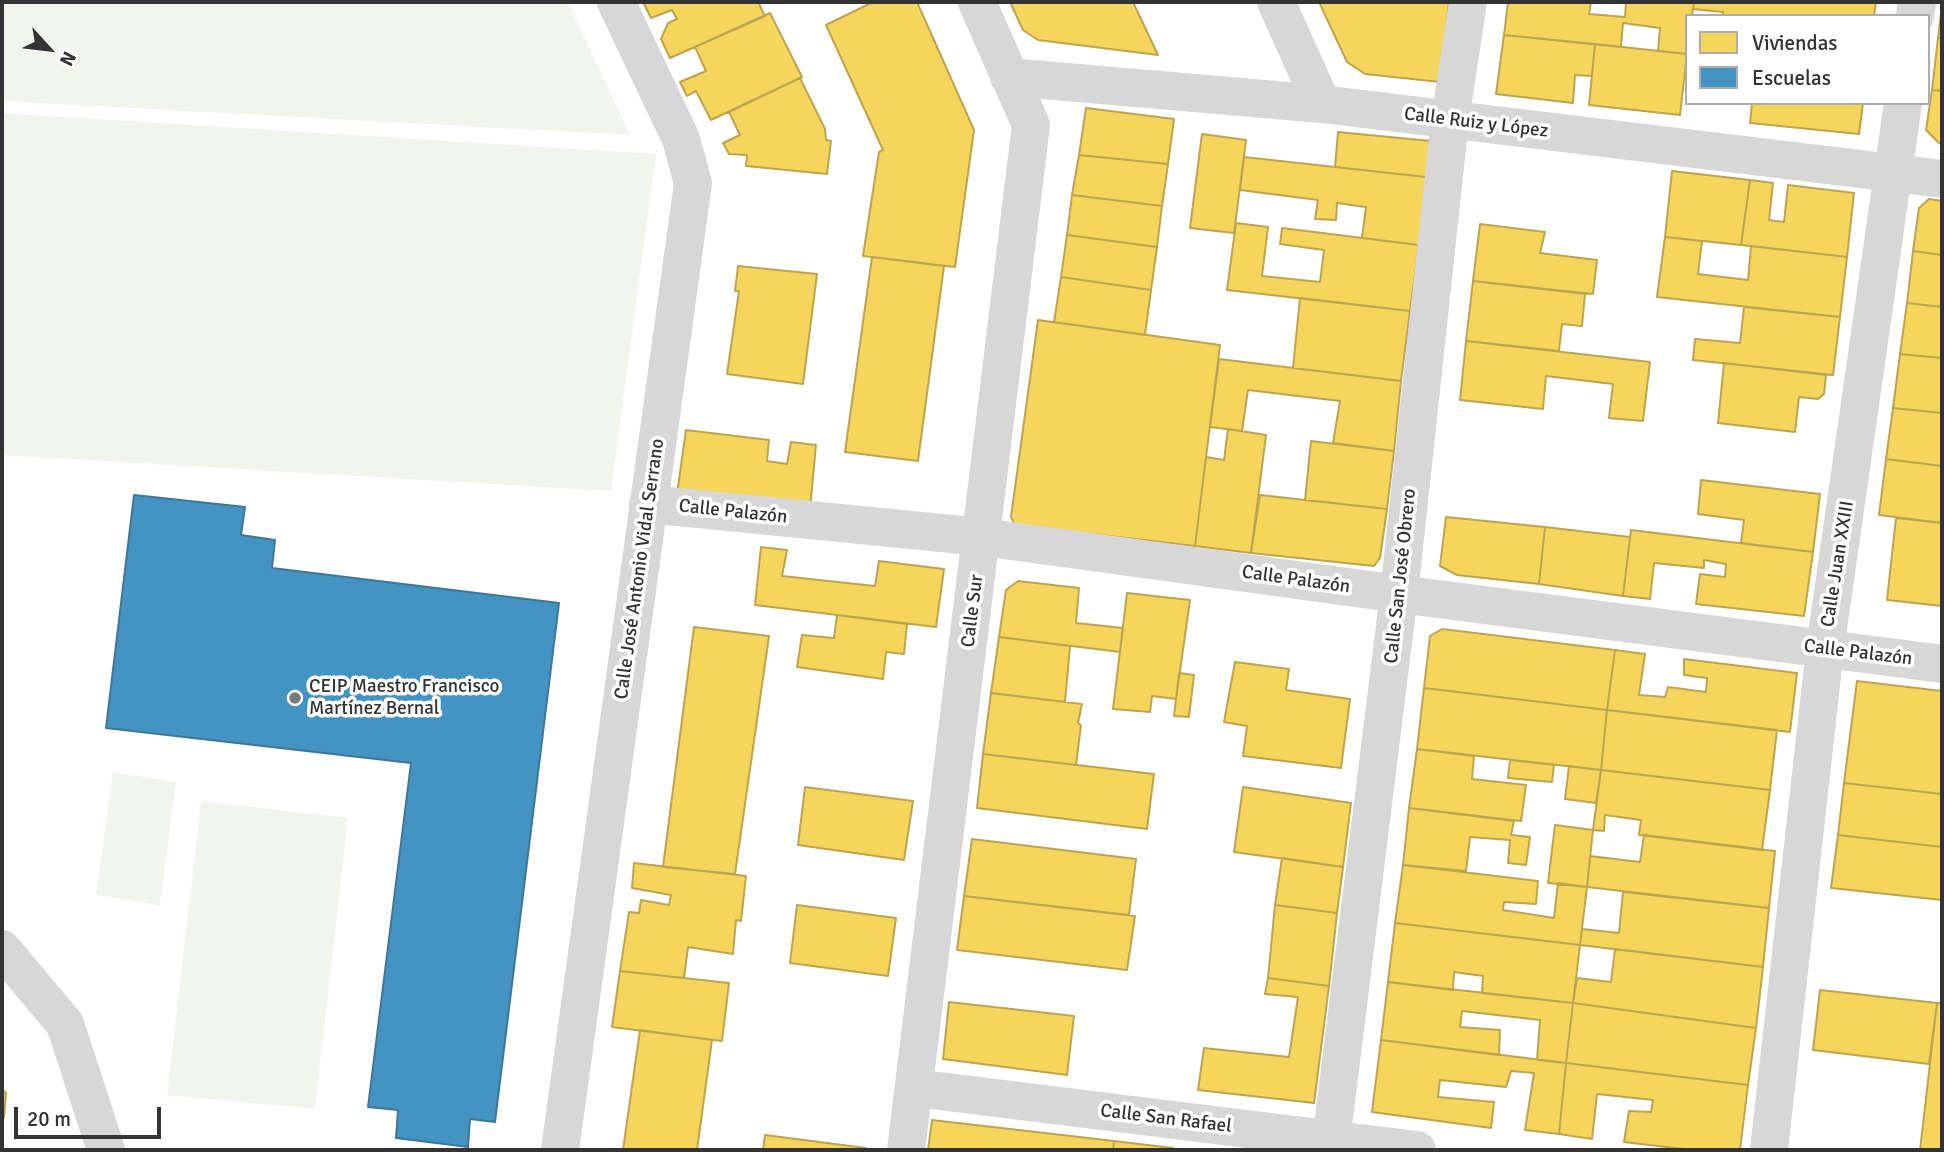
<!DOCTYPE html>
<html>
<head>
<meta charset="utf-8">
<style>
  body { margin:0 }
  #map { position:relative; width:1944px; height:1152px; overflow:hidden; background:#fff; font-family:Signika,sans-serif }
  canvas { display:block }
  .frame { position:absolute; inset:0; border:4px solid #333; pointer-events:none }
  .legend { position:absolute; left:1685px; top:14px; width:245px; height:91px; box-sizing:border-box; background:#fff; border:2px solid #adadad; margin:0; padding:9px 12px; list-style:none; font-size:21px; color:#333 }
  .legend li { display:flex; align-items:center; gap:14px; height:35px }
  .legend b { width:35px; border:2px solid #adadad }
  .north { position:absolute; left:14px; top:14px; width:70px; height:70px; -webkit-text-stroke:5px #fff; paint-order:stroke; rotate:117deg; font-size:19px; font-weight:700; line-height:28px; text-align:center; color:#333 }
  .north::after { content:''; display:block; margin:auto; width:24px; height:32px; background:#333; clip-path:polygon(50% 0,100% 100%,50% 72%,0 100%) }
  .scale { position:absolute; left:14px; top:1107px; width:147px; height:32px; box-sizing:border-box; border:4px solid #333; border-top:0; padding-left:9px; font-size:21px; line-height:24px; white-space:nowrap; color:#333; -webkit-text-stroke:5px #fff; paint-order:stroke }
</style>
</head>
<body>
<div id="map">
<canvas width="1944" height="1152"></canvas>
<div class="frame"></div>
<ul class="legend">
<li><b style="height:19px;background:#f6d55c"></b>Viviendas</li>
<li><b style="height:19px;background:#4393c3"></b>Escuelas</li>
</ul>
<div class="north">N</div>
<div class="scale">20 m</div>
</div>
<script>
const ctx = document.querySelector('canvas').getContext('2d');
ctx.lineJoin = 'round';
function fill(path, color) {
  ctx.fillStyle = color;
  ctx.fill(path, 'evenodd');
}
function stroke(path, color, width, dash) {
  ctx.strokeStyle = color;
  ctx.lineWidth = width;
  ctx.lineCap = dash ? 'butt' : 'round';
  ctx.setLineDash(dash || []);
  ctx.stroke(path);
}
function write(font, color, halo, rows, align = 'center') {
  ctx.font = font + ' Signika,sans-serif';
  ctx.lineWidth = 7;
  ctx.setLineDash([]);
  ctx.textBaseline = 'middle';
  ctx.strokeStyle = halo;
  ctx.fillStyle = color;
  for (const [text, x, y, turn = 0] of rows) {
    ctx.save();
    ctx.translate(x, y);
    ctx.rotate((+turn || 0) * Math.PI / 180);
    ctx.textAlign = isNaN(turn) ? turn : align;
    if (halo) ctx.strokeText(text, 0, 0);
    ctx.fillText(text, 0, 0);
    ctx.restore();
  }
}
const green = new Path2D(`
  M2 2H568L630 135 2 101Z
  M2 113 656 154 611 491 2 455Z
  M113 772 176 782 160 905 96 895Z
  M201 801 348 818 315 1109 167 1095Z`);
const homes = new Path2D(`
  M643 2H758L765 16 670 58 661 39 668 23 677 19 672 10 651 18Z
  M873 2H917L974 130 955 267 863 256 879 152 883 150 826 25Z
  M1010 2H1133L1158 55 1038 40 1023 30Z
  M1319 2H1449L1440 82 1365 74 1347 62Z
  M1508 2H1591L1589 14 1625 17 1626 2H1694L1692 16H1687V54L1658 51 1660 28 1623 23 1621 47 1504 35Z
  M1694 2H1876L1874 16H1723V12L1693 9Z
  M1942 4V38H1938Z
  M770 13 802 77 711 120 696 91 687 96 680 82 706 71 695 47Z
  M1504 35 1595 44 1592 76 1575 75 1573 103 1496 94Z
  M1938 38H1942V91L1932 90Z
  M1595 44 1687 54 1680 115 1589 105Z
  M800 78 825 129 826 140 831 141 827 174 746 166 747 155 729 154 723 143 740 135 729 112Z
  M1932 90 1942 91V144L1939 143 1926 130Z
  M1752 103H1863L1859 134 1750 123Z
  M1086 108 1174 119 1168 164 1079 155Z
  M1338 132 1431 141 1426 177 1335 167Z
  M1202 134 1246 140 1234 233 1190 228Z
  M1079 155 1168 164 1162 206 1072 195Z
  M1244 157 1426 177 1419 245 1362 238 1366 207 1337 203 1336 220 1315 219 1318 200 1240 190Z
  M1672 171 1750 180 1741 245 1665 237Z
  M1750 180 1773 183 1769 220 1784 222 1788 185 1854 193 1847 257 1741 245Z
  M1072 195 1162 206 1157 247 1067 235Z
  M1929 199 1942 201V255L1913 251 1919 208Z
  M1236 223 1268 227 1262 276 1320 282 1324 250 1280 244 1282 228 1419 245 1410 311 1227 290Z
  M1480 224 1545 232 1540 253 1597 260 1593 294 1473 281Z
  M1067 235 1157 247 1151 290 1061 277Z
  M1665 237 1702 241 1698 274 1748 280 1751 246 1847 257 1840 317 1657 297Z
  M1913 251 1942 255V307L1907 303Z
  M872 257 944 266 918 461 845 452Z
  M738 266 817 274 803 384 727 374 739 291H735Z
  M1061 277 1151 290 1145 335 1054 322Z
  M1473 281 1585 294 1582 326 1562 324 1559 351 1466 341Z
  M1300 298 1410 311 1401 381 1293 368Z
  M1907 303 1942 307V358L1900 354Z
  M1744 307 1840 317 1833 375 1693 360 1695 339 1740 343Z
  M1038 320 1220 345 1195 546 1015 525 1011 517Z
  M1466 341 1650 362 1643 421 1609 418 1613 384 1546 376 1543 409 1460 400Z
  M1900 354 1942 358V413L1893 408Z
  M1219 359 1401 381 1394 451 1333 443 1340 401 1248 390 1242 431 1210 427Z
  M1724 363 1826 375 1824 394 1818 399 1799 397 1795 432 1718 423Z
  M1893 408 1942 413V466L1886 459Z
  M1228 429 1266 435 1251 553 1195 546 1206 457 1224 460Z
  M686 430 769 440 767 461 787 464 791 442 816 445 810 509 677 494Z
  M1311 441 1394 451 1387 509 1305 500Z
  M1886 459 1942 466V523L1879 515Z
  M1701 480 1820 494 1813 552 1741 543 1744 520 1698 514Z
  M1260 495 1387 509 1380 558 1374 566 1251 553Z
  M1446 517 1545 527 1539 584 1457 575 1440 566Z
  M1896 518 1942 523V606L1887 600Z
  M1545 527 1630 537 1623 596 1539 584Z
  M1631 530 1813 552 1804 616 1696 604 1700 574 1725 577 1726 564 1704 560V568L1654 563 1650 599 1623 596Z
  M761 547 787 550 782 576 875 586 879 561 944 569 936 627 755 605Z
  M1018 581 1079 588 1076 623 1123 628 1120 652 999 637 1006 590Z
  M1127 593 1190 600 1176 699 1152 696 1150 712 1113 709Z
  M837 615 907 624 904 654 886 652 883 679 797 667 802 635 834 638Z
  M694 627 769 636 735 874 663 867Z
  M1442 629 1615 650 1607 710 1424 688 1430 636Z
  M999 637 1070 646 1065 702 991 693Z
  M1615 650 1645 654 1639 695 1665 697 1668 687 1706 692 1707 678 1684 675V659L1797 673 1790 732 1607 710Z
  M1235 662 1289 669 1286 690 1350 699 1341 768 1243 756 1247 726 1224 722Z
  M1179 673 1194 675 1189 717 1174 716Z
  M1857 681 1942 691V794L1844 783Z
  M1424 688 1607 710 1601 770 1417 749Z
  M991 693 1082 704 1078 723 1081 725 1076 765 983 754Z
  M1607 710 1777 730 1770 790 1601 770Z
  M1417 749 1474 756 1472 779 1526 785 1521 821 1409 808Z
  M983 754 1154 774 1147 829 977 808Z
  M1510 760 1554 765 1552 782 1508 778Z
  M1569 766 1601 770 1596 803 1565 799Z
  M1601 770 1770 790 1762 850 1639 835 1641 820 1605 815 1604 831 1593 830Z
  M1844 783 1942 794V847L1838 835Z
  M805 787 913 801 904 860 798 845Z
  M1243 787 1351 803 1343 867 1234 852Z
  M1409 808 1514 821 1511 835 1530 837 1526 865 1508 863 1510 840 1470 837 1466 871 1403 865Z
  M1555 825 1593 830 1587 887 1548 883Z
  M1644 835 1775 851 1769 908 1587 887 1590 856 1640 862Z
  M1838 835 1942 847V900L1831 888Z
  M972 839 1136 859 1129 915 964 896Z
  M1282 858 1343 867 1337 913 1275 905Z
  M634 863 746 876 741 921 736 920 733 954 688 947 684 978 620 971 629 912 639 913 641 900 669 905 671 895 632 888Z
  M1403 865 1538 881 1536 904 1504 902 1503 910 1554 918 1558 883 1587 887 1580 945 1395 923Z
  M1623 892 1769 908 1763 967 1580 945 1582 929 1619 933Z
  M964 896 1135 916 1127 970 957 950Z
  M797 905 896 918 888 976 790 963Z
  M1275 905 1337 913 1329 986 1268 978Z
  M1395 923 1580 945 1573 1003 1482 993 1483 976 1454 972 1453 990 1388 982Z
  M1615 949 1763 967 1756 1028 1573 1003 1577 978 1611 982Z
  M620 971 729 983 722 1041 612 1027Z
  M1268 978 1329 986 1314 1103 1198 1090 1204 1048 1289 1057 1298 997 1265 994Z
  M1388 982 1573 1003 1566 1063 1537 1060 1540 1020 1462 1011 1460 1027 1500 1030 1499 1055 1381 1040Z
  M1820 990 1937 1003 1929 1064 1813 1050Z
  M949 1002 1074 1016 1067 1075 943 1059Z
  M1573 1003 1756 1028 1748 1085 1566 1063Z
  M1937 1003H1942V1150H1920Z
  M640 1030 712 1040 697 1150H623Z
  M1381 1040 1566 1063 1559 1134 1525 1130 1534 1073 1511 1071 1506 1087 1440 1080 1438 1097 1494 1102 1491 1128 1372 1112Z
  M1566 1063 1748 1085 1740 1150H1692L1624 1142 1629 1111 1651 1112 1653 1100 1597 1094 1592 1139 1559 1134Z
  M2 1089 6 1093 4 1118H2Z
  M932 1120 1114 1141 1113 1150H928Z
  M765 1135 866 1148 865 1150H763Z
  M1114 1141 1173 1148V1150H1113Z`);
const schools = new Path2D(`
  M134 495 245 507 241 535 275 540 272 568 559 603 495 1122 470 1119 468 1147 396 1138 398 1110 368 1107 411 763 106 728Z`);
const pedestrian = new Path2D(`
  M648 504 982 537`);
const minor = new Path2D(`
  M1276 2 1322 104
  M1915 16 1917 2
  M1009 77 1322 104 1942 179
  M982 537 1399 594 1942 664
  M2 949 65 1024 106 1150
  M915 1088 1417 1150
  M560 1150 693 183 681 139 616 2
  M906 1150 1031 125 977 2
  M1330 1150 1399 594 1450 120 1468 2
  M1769 1150 1825 649 1903 103`);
const markers = [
  [295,698,7,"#7a7a7a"]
];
const streetNames = [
  ["Calle Ruiz y López",1476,123,7],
  ["Calle Palazón",733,512,6],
  ["Calle Juan XXIII",1838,564,-81],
  ["Calle José Antonio Vidal Serrano",640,569,-82],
  ["Calle San José Obrero",1401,576,-84],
  ["Calle Palazón",1296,580,8],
  ["Calle Sur",973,611,-83],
  ["Calle Palazón",1858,653,7],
  ["Calle San Rafael",1166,1119,7]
];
const poiNames = [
  ["CEIP Maestro Francisco",309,687],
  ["Martínez Bernal",309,709]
];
fill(green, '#f1f5ed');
fill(homes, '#f6d55c');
stroke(homes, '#bca450', 2);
fill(schools, '#4393c3');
stroke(schools, '#3e7698', 2);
stroke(pedestrian, '#d7d7d7', 38);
stroke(minor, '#d7d7d7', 38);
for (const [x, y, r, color] of markers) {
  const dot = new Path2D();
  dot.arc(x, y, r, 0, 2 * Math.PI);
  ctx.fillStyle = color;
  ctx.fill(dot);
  stroke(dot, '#fff', 2.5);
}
write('19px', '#333', '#fff', streetNames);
write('19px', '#333', '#fff', poiNames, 'left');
</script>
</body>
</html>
